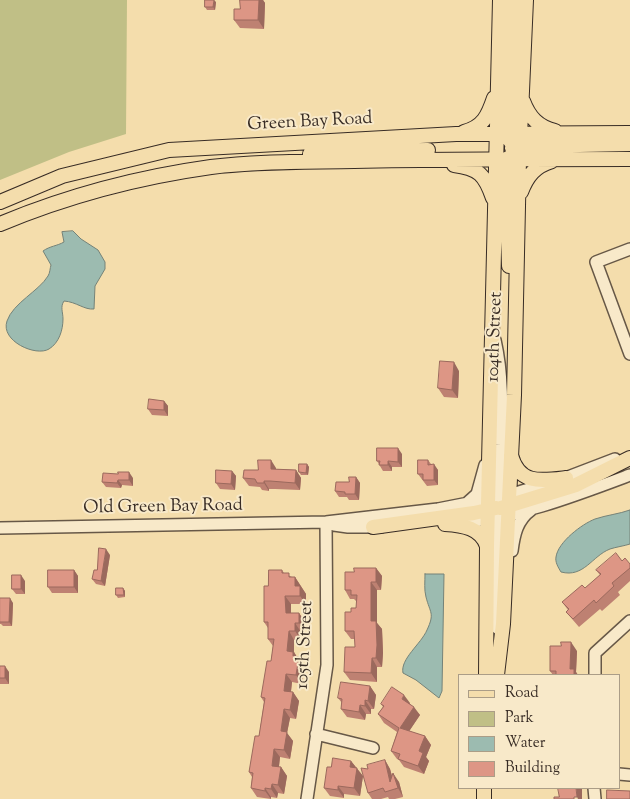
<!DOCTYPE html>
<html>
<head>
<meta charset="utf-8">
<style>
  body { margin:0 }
  #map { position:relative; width:630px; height:799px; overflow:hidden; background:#f4ddac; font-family:"Sorts Mill Goudy",serif }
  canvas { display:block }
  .legend { position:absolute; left:458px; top:674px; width:162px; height:115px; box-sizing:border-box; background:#f8e9c9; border:1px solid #ab9d87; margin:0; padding:6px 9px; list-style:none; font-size:15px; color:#382c25 }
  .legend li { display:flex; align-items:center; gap:10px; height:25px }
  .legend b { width:25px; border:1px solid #ab9d87 }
</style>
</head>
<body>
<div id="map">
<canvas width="630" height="799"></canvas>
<ul class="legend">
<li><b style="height:6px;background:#f4ddac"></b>Road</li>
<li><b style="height:14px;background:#c0bf86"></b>Park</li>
<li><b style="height:14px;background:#9cbbb0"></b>Water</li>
<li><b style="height:14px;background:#dd9685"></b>Building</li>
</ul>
</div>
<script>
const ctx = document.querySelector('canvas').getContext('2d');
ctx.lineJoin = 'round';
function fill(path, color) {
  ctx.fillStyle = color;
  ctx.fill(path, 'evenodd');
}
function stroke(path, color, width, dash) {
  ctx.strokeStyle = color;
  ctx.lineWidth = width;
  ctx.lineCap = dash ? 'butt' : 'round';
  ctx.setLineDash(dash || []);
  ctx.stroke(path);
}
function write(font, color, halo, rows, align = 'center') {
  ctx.font = font + ' "Sorts Mill Goudy",serif';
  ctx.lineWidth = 4;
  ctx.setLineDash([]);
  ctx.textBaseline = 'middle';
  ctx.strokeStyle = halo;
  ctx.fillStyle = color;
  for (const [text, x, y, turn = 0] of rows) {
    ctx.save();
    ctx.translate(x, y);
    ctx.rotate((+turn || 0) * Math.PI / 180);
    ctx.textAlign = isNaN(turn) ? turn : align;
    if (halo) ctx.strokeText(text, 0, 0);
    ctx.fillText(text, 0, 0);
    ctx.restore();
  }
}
const green = new Path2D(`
  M0 0H127L126 134 69 152 0 180Z`);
const water = new Path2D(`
  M73 231 81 239 98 250 105 262V269L95 286 94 309C84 310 77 302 64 301 60 307 63 312 63 319 63 330 59 343 49 349 36 357 0 341 7 321 13 303 39 291 48 276 50 273 50 268 51 265L43 251C50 246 57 246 64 242L62 232Z
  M630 510V544C624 546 616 547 610 549 592 556 584 578 561 572 558 567 555 562 556 557 558 542 582 524 595 519 607 515 619 514 630 510Z
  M425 574H444L442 691 439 698 416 680 403 673C400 659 421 644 427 630 435 613 430 613 426 597 424 590 425 581 425 574Z`);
const minor = new Path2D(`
  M630 249 596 262 630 354
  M495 340C503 375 502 409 501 445 500 464 498 484 501 504
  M467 503 477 494 485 465
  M495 512 497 533V628
  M457 523C517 518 574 496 630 475
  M334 525 348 527H381
  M0 528 326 522 438 509 509 495 568 477 615 459
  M512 551C514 535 517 520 531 510
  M595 675V653L630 621
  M316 734 373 748
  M619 774 630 775
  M594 788 595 799
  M307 799 327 665 326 522`);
const major = new Path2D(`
  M523 101C529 117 538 127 555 131
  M464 132C483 127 488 116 494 98
  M510 141 508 122 513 0
  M512 148 529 146 630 144
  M310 154 341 151 428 150
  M508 158V234L509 266
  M454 165C479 168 485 175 493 198
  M521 192C527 176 535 166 552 161
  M0 202 62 176 169 150 456 134 630 133
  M0 224C67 196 139 177 211 167 258 161 307 162 354 161 446 159 538 159 630 159
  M511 455C519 485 541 481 566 478
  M501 508 576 485 630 458
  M445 524C463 525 481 528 487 546
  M373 527 474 513 496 508
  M486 675 487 546 500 0
  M497 675 503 624 514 395 519 159 526 0
  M484 799V788`);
const wall = new Path2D(`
  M240 0H263L265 3 264 29 240 28 234 20 240 9Z
  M216 2 215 10H207L205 7Z
  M459 371 458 398 444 397 438 388Z
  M164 401 168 406V416L152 415 148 409Z
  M402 454V467H392V471H383L377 461Z
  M428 460 431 464 438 470V485L427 486 418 474Z
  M307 464 309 467 308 475H301L299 472Z
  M276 468V469L296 470 301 478 300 490 275 489H269V491L262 490 260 487 249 486 243 478 258 470Z
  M232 471 236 476 235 490 220 489 216 483Z
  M356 477 360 483 359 500H349L347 497H339L335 491Z
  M133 478V486L122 485 121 488 106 487 102 482Z
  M110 555 105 586 96 584 92 579 97 570Z
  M622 561 630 564V581L618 592 620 595 602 611 600 609 579 627 566 612 568 610 562 602 585 588 600 575 596 570Z
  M376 568 382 576 381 590H377V623L382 629 383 653 382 667H377V682L350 680 344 672 355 647V639H351L345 631 356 608 357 602 354 599H350L345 590 354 572Z
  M74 570 78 576V593H52L48 587Z
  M282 570 284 573 292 577H295L306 594V604H291V613H299L305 622V632H301V640H294V652L297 657H299L304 666 302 684 292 682 291 692H293L299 701 296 719 290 718 287 733 293 741 290 759 280 757 279 767H281L287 776 284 794 278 793 277 798 271 797V799L257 797 251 788 252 777 249 772 259 736 264 702 261 697 271 661 273 646 268 639V628L264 622 268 586Z
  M25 581V594H16L12 589Z
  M123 588 125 591V597L118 598 116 595Z
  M0 598 13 603 12 626H3L1 624H0Z
  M577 651 576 672 578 675H553L550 671Z
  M0 666 9 672V684H0Z
  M370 686 376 695 374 709H371V714H366L365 720 347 717 341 709 342 703 338 698Z
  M410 703V704L420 715 409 731 425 736 431 745 426 757 429 761 424 774 404 767 399 760 397 759 391 751 397 732 384 723 378 714 383 707 381 704Z
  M385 760 390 769 392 776 399 782 403 797 395 799H389L388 797 381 799H372L368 793V769Z
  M351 761 363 776 360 796 344 794V798L330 796 324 788 331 767Z`);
const shadedWall = new Path2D(`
  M214 0 216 2 215 10 213 7Z
  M259 0H263L265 3 264 29 258 20Z
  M454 362 459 371 458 398 452 390Z
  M164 401 168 406V416L164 410Z
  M398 448 402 454V467L398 462Z
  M271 460 276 468V477L271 469Z
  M388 461 392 467V471L388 465Z
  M307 464 309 467 308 475 306 473Z
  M434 464 438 470V485L434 480Z
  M296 470 301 478 300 490 295 483Z
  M232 471 236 476 235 490 231 484Z
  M129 472 133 478V486L129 480Z
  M356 477 360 483 359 500 355 494Z
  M118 480 122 485 121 488 117 483Z
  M264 481 269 489V491L264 483Z
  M106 549 110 555 105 586 101 581Z
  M376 568 382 576 381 590 376 582Z
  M74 570 78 576V593L74 587Z
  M21 575 25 581V594L21 589Z
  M295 577 306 594V604L300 596 295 586Z
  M371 582 377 590V623L382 629 383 653 382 667 376 658 371 621Z
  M123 588 125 591V597L124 595Z
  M285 596 291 604V621L286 613Z
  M10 598 13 603 12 626 9 622Z
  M299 613 305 622V632L299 623Z
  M295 623 301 632V640L295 631Z
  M289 631 294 640V652L298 659 299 657 304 666 302 684 296 675 287 651Z
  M571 642 577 651 576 672 578 675H574L570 669Z
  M372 658 377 667V682L371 673Z
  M5 666 9 672V684L5 678Z
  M286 674 292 682 290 699 284 691Z
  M370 686 376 695 374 709 368 701Z
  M293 692 299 701 296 719 290 710Z
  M404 695 410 703 408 707 402 699Z
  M365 700 371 709V714L365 706Z
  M360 705 366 714 365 720 359 712Z
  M414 707 420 715 406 736 400 728Z
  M284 709 290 718 287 733 293 741 290 759 284 750 281 731Z
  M425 736 431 745 426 757 429 761 424 774 418 766 419 751Z
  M274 749 280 757 278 774 272 766Z
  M385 760 390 769 396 790 390 782Z
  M351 761 363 776 360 796 354 788 350 767Z
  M281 767 287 776 284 794 278 785Z
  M393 773 399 782 403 797 398 788Z
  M272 784 278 793 277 798 271 789Z
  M338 786 344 794V798L338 790Z
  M265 788 271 797V799L265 791Z
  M576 788H582V799H578L577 797Z`);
const building = new Path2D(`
  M205 0H214L213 7H205Z
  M240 0H259L258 20H234V9H240Z
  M440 361 454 362 452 390 438 388Z
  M149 399 164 401V410L148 409Z
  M377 448H398V462L388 461V465H379L380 461H377Z
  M258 460H271V469L296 470 295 483 270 481H264V483H257L255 479 243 478 244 470H258Z
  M418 460H428V465L434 464V480H423V474H418Z
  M299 464H307L306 473 299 472Z
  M216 470 232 471 231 484 216 483Z
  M118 472H129V480H118L117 483 102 482 103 473 118 474Z
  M349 477H356L355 494H345V492L335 491 336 482H349Z
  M99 548 106 549 101 581 92 579 94 570H97Z
  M616 553 622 561 625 558 630 564V568L612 583 614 586 596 603 594 600 573 619 566 612 569 609 562 602 582 585 585 588 601 574 596 570Z
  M354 568H376V582H371V621H376L377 645 376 658H372L371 673 344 672 345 647H355L354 631H345V612H351V608H356L357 595H351V590H345V572H354Z
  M48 570H74V587H48Z
  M269 570H282V573H289V577H295V586H300V596H285L286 613H299V623H295V631H289L287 651 293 652V656L299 657 296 675 286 674 284 691 293 692 290 710 284 709 281 731 287 732 284 750 274 749 272 766 281 767 278 785 272 784 271 789 265 788V791L251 788 253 773 249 772 255 736H259L265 698 261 697 267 661H271L274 639H268V622H264V586H268Z
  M12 575H21V589H12Z
  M116 588H123L124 595H116Z
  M0 598H10L9 622H0Z
  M561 642H571L570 669H574V675H556V671H550V646H561Z
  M0 666H5V678H0Z
  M341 682 370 686 368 701 365 700V706L360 705 359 712 341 709 342 699 338 698Z
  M392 687 404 695 402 699 414 707 400 728 425 736 419 751 423 753 418 766 398 759 400 754 391 751 399 728 378 714 384 706 381 704Z
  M333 758 351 761 350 767 357 768 354 788 338 786V790L324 788 327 767H331Z
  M385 760 390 782 393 773 398 788 385 792 383 788 368 793 361 768 368 769 367 765Z
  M558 788H576L577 797H574V799H554V797H559Z
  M607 790 630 791V799H607Z`);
const streetNames = [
  ["Green Bay Road",310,123,-3],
  ["104th Street",496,337,-88],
  ["Old Green Bay Road",163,508,-1],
  ["105th Street",306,645,-87]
];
fill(green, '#c0bf86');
fill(water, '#9cbbb0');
stroke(water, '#748278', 1);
stroke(minor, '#675847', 14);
stroke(major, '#382c25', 16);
stroke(minor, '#f8e9c9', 11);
stroke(major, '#f4ddac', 14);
fill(wall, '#be8172');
fill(shadedWall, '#9b695d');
fill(building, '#dd9685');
stroke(building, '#9b695d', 1);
write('18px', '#382c25', '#f8e9c9', streetNames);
</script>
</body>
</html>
